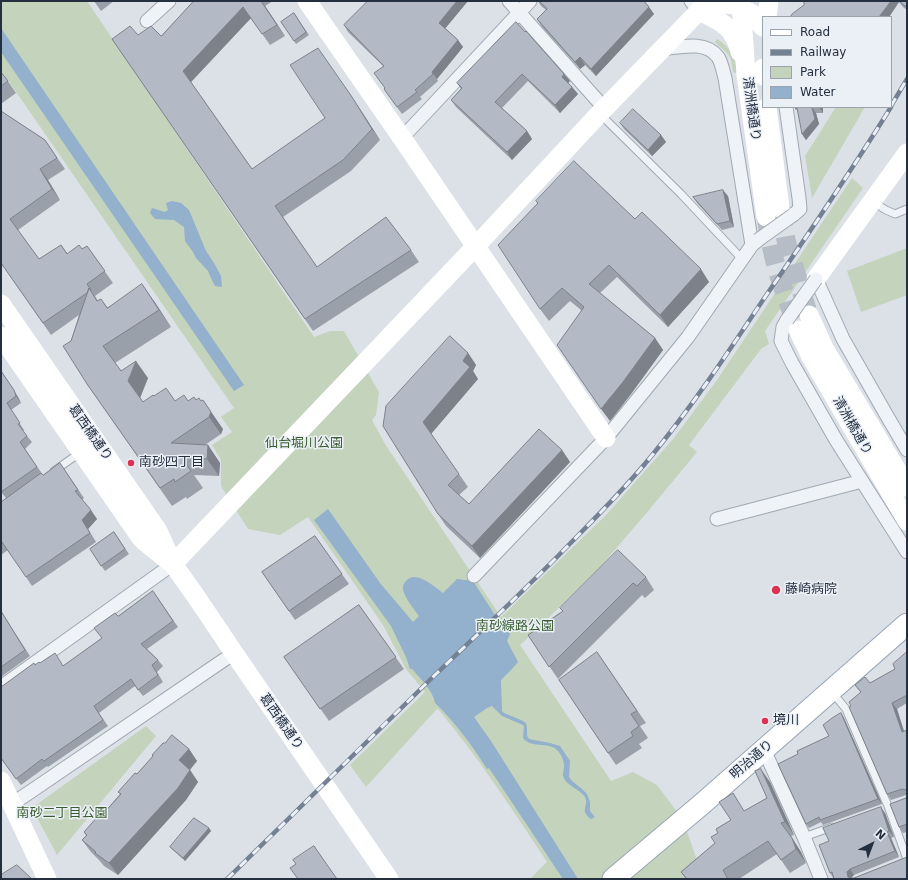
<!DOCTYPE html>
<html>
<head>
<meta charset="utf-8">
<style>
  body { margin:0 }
  #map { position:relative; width:908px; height:880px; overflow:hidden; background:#dce1e8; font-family:"DejaVu Sans",sans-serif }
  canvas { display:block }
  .frame { position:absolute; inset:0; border:2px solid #242f40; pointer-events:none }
  .legend { position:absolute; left:762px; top:16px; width:130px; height:92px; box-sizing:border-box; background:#ebf0f6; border:1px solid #9ba3ad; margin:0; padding:5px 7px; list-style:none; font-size:12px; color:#242f40 }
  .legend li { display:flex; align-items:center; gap:8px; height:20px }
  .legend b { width:20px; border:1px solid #9ba3ad }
  .north { position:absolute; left:852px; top:824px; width:40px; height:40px; -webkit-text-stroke:3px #ebf0f6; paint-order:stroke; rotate:42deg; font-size:11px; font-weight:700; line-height:16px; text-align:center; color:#242f40 }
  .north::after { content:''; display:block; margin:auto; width:14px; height:18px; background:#242f40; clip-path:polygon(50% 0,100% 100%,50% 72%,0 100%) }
</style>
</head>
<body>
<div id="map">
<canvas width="908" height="880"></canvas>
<div class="frame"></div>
<ul class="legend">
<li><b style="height:5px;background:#fff"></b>Road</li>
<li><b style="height:5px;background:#748193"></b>Railway</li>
<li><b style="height:11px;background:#c3d3bc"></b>Park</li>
<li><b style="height:11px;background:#93b0cc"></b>Water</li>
</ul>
<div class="north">N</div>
</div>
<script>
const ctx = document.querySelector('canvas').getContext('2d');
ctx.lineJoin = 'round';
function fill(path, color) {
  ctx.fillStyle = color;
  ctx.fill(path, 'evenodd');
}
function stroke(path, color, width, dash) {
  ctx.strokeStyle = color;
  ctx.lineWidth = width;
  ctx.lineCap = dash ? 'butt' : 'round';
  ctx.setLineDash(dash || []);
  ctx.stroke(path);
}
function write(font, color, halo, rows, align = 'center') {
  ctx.font = font + ' "DejaVu Sans","Noto Sans JP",sans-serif';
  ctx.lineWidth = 3;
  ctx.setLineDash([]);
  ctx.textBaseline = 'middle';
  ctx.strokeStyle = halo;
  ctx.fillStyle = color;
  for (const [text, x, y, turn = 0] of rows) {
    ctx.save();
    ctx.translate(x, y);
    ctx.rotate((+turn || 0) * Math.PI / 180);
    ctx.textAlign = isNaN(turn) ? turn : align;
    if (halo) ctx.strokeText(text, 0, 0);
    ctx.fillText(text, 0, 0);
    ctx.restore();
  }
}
const green = new Path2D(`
  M1 1H87L314 337 330 331H344L379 392 376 415 372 420 385 444 501 617 607 514 674 438 717 380 852 178 863 188 765 331 769 344 761 349 689 445 697 452 649 510 601 566 529 637 520 645 611 781 633 772 657 785 683 820 699 866 691 879H530L547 862C513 810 478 757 438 709L435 711 366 787 350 765 425 692 406 669 383 625 308 517 280 535 248 529 221 486V460L212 445 232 432 221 417 234 408 1 70Z
  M717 39C732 48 735 58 738 74L733 72C731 52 728 55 715 42Z
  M836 107H865L812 198 805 156Z
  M907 248V295L861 312 847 271Z
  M146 726 156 736 57 855 35 814 36 805Z`);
const water = new Path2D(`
  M1 28 244 385 234 391 1 52Z
  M172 201 181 203 189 210 206 251 214 263 221 276 222 287 215 286 211 278 208 271 196 258 193 252 185 241 184 227 174 220 155 219 150 213 152 208 165 212 168 210 166 203Z
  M328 509 380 583 413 622 419 616C414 609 404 597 403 589 403 585 404 582 407 580 416 570 435 587 443 593L457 579 473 581 506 632 509 629 510 634 507 641 518 662 511 670 501 680 502 711 504 713 521 720 526 723 527 728V736L529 739 550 743 560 746 570 761 569 777 572 781 582 789 587 794 590 802V811L595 817 591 819C589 818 586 815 585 812 584 807 588 803 585 797 580 789 566 786 563 776 563 773 564 769 564 766 564 760 561 754 557 750 548 741 531 749 523 738L524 727 523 725 502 716 492 706 487 708 474 717 491 741 578 879H563L489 768 487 769C472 745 455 722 435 703 434 692 419 677 412 669H410L406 657 391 626 314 520Z`);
const secondaryTunnel = new Path2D(`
  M780 208 786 240 808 313
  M766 217C769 234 772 252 777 269 783 290 791 310 798 330`);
const lane = new Path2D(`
  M600 114 681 194 742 259
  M873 202 886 210 895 214 907 209
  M54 471 81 452
  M832 692 846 709 888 806 907 859
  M804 837 832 827`);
const street = new Path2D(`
  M509 1 605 109
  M691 1 699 11
  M147 21 169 1
  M662 49C680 47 706 40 718 57 722 63 723 72 725 78L752 245 758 240
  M786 107 799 198 800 209 793 215
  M402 138 530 1
  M816 279 843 339 887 416 907 450
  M787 320 783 327 781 341 792 363 836 440 907 552
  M717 519 862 481
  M474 576 606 438 688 337 752 245
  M1 687 173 564
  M764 750 804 837 821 879
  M12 804 30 792 234 653`);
const secondary = new Path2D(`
  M307 1 402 138 606 438
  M741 1 746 75 766 217
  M699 11C721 21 734 27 740 52
  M699 11 718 3 734 5 751 13 763 27
  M767 17 769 1
  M763 68V76
  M767 107 780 208
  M816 279 907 153
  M1 304 158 531 173 564 195 595 234 653 389 879
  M809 315 824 348 907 487
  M798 330 811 357 907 521
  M1 336 141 538 144 541 170 562
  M173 564 475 247 599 114 699 11 707 1
  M1 781 47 879`);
const primary = new Path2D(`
  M613 879 702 804 907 624`);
const rail = new Path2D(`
  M891 106 907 79
  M227 879C297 811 366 742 436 674 477 635 518 596 558 556 589 524 621 493 649 459 691 408 727 354 763 300 807 236 850 173 891 107`);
const streetBridge = new Path2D(`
  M758 240 793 215
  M787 320 816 279`);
const wall = new Path2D(`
  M94 1H114L101 11Z
  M194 1H273L265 6 285 36 270 45 251 18 191 82 252 169 360 109 380 140 351 171 283 217 317 267 411 250 419 262 313 331 112 39 138 35 161 36Z
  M368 1H468L445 28 458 40 463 47 437 79 438 81 420 97 422 99 402 114 384 89 385 88 383 66 348 32 344 25Z
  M538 1H644L654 14 596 76 585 65 580 69 542 27 537 19 546 10 541 6Z
  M907 1V10L903 7 899 2 889 17H790L804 5Z
  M294 13 309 35 296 44 281 22Z
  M516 22 570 81 568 83 572 87 578 94 560 113 528 81 502 108 527 131 532 139 512 160 456 107 451 100 461 89 457 83Z
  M1 71 16 93 1 104Z
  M796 107H825V108H823V113H816L819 124 806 140 802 134 798 111 796 109Z
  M1 111 45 140 65 169 48 180 60 200 18 230 39 259 61 245 68 254 82 249 87 246 113 283 95 296 98 301 101 299 107 307 154 301 171 327 115 363 121 371 148 378 140 398 143 402 155 396 176 401H188L196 400 223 429 221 434 205 445H208L220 463 219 476 194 475 203 488 187 499 186 497 172 506 87 384 71 341 79 315 51 335 1 263Z
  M620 123 661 135 666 142 652 156 624 129Z
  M728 196 734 227 722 230 697 203 693 197Z
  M536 201 635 219 709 282 668 327 617 277 600 293 655 338 663 350 631 394 610 421 581 310 570 301 549 321 540 309 537 203Z
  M468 353 476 365 473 371 478 379 431 434 468 487 459 495 469 504 562 450 570 462 480 558 446 526 438 514 383 426Z
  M2 372 18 397 21 403 11 410 24 430 23 431 32 442 25 449 43 475 60 463 84 498 82 500 97 519 88 529 96 542 32 586 8 550 1 555V502L6 498 1 492Z
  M114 532 129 554 105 571 90 549Z
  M315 536 349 584 295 620 262 572Z
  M646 577 654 590 645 598 642 595 558 679 528 635 563 611 560 608Z
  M153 591 178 627 147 649 158 660 163 666 157 672 163 682 143 696 135 686 99 713 108 726 48 767 47 766 21 785 1 759 35 665 40 663 63 666 102 638 118 616Z
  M359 605 404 669 329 721 284 657Z
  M1 611 30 656 1 677Z
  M597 652 646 723 640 726 648 738 639 744 642 748 616 765 559 680Z
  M907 652V703L897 709 904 731 907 730V795H906L891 800 887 794 851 706 861 693 855 685 870 683 895 669Z
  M841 713 844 718 882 804 823 825 821 822 809 828 806 824 798 754 829 736Z
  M165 743 189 749 197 761 190 770 198 782 186 800 118 875 104 866 99 860 91 852 82 840 86 836 84 832 102 815 120 794 118 792 137 774Z
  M770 782 794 835 791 836 801 852 806 863 790 873 777 854 739 879H686L681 872 715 843 718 833 745 811 767 798Z
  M907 796V832L903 833 899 827Z
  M885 813 894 837 891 838 899 857 854 875 851 878 907 879H834L830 873 829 841Z
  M209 828 211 831 185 861 173 850 170 847Z`);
const shadedWall = new Path2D(`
  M261 1 265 6 285 36 277 25Z
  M457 1H468L444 30 439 23Z
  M891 1H899V2L889 17H879Z
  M243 7 251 18 191 82 183 71Z
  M649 7 654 14 596 76 591 69Z
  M458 40 463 47 437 79 432 72Z
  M580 57 585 65 580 69 575 62Z
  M325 59 360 109 380 140 372 129Z
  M564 74 570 81 567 84 562 77Z
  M572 87 578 94 560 113 555 105Z
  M819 107H822L823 108V113Z
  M812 108 816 113 819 124 806 140 802 134Z
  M527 131 532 139 512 160 507 152Z
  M661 135 666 142 652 156 648 150Z
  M40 169 48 180 60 200 52 189Z
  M723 190 728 196 734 227 730 221Z
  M701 269 709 282 668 327 660 315Z
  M142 284 154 301 171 327 159 310Z
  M655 338 663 350 631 394 610 421 601 409Z
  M468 353 476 365 473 371 478 379 431 434 468 487 423 422 463 361Z
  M136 361 148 378 140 398 128 381Z
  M2 372 18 397 21 403 16 396Z
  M203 400 223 429 221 434 209 417Z
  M208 445 220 463 219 476 207 459Z
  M562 450 570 462 480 558 472 546Z
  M91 510 97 519 88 529 96 542 82 520Z
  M892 703 897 709 906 738 902 732Z
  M841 713 844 718 882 804 878 799Z
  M189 749 197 761 187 773 179 760Z
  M761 769 770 782 794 835 785 822Z
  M190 770 198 782 186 800 118 875 109 863Z
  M881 807 885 813 894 837 889 831Z
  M209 828 211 831 185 861 183 858Z
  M887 832 891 838 899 857 895 851Z
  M792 838 801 852 806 863 796 849Z
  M850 869 854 875 851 878 848 877 847 872Z`);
const building = new Path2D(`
  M194 1H261L277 25 262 34 243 7 183 71 252 169 325 118 290 65 318 48 352 97 372 129 343 160 275 206 317 267 386 217 411 250 305 319 112 39 130 26 138 35 151 26 161 36Z
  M368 1H457L439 23 458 40 432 72 433 74 415 90 417 92 397 107 384 89 385 88 374 73 384 66 344 25Z
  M539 1H644L649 7 591 69 580 57 575 62 537 19 547 9Z
  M804 1H891L879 17H790L792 14 804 5Z
  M899 1H907V7Z
  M294 13 306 32 294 41 281 22Z
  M516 22 525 32 526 31 564 74 562 77 572 87 555 105 522 74 495 102 527 131 507 152 451 100 462 88 457 83Z
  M1 72 8 81 1 86Z
  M796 107H819L812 108 815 119 802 134 797 108 796 109Z
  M633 109 661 135 648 150 620 123Z
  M1 111 45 140 57 158 40 169 52 189 10 219 39 259 61 245 67 254 79 245 82 249 87 246 105 271 87 284 91 290 89 288 87 293 43 323 1 263Z
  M574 161 635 219 642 212 701 269 660 315 609 265 589 284 655 338 623 382 601 409 557 345 584 307 562 288 540 309 498 245 538 203 536 201Z
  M723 190 730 221 717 224 693 197Z
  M142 284 159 310 103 346 121 371 136 361 128 381 143 402 153 395 154 396 166 388 175 401 184 395 188 401 194 397 196 400 199 398 201 401 203 400 211 412 209 417 171 443 208 445 207 459 182 458 191 471 175 482 174 479 160 488 87 384 63 346 71 341 89 288 97 301 101 299 107 308Z
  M450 336 468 353 463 361 470 367 423 422 459 474 448 485 469 504 539 429 562 450 472 546 438 514 383 426 386 406Z
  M1 371 14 390 16 396 7 403 20 423 18 424 27 436 20 442 37 467 1 492Z
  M60 463 78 490 75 491 91 510 82 520 90 533 26 577 2 542H1V502L41 473 43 475Z
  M114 532 125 549 101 566 90 549Z
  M315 536 342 574 289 611 262 572Z
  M618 550 646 577 637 586 633 583 549 667 528 635 563 611 560 608Z
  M153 591 173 621 141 644 158 660 152 665 158 675 138 690 131 679 94 706 103 720 44 761 42 759 16 779 1 758V687L34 663 35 665 39 662 40 663 55 653 63 666 102 638 94 628 115 613 118 616Z
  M359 605 396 657 320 709 284 657Z
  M1 611 25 650 1 667Z
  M597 652 637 711 631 714 639 726 631 732 633 736 608 753 559 680Z
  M907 652V695L892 703 902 732 907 730V792L906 790 902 789 887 794 849 707 851 706 849 702 861 692 855 685 865 677 870 683 895 669 893 664Z
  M841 713 878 799 820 820 819 817 806 824 778 764 798 754 797 751 829 736 823 725 832 718Z
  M172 735 189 749 179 760 190 770 178 788 109 863 95 853 96 852 82 840 87 835 84 832 100 814 102 815 121 794 118 792 135 773 137 774 153 756 152 755 163 743H165Z
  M761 769 785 822 781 823 792 838 796 849 781 860 768 841 723 870 728 879H687L681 872 715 843 711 837 718 833 716 829 731 820 719 802 733 793 744 811 767 798 755 771Z
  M907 796V824L899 827 890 804 906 798Z
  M881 807 889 831 887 832 895 851 850 869 847 872 848 877 851 878H854L907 857V879H834L832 872 830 873 819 845 829 841 823 828Z
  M194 818 209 828 183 858 170 847Z
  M314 846 337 879H298L290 868 296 864 293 860Z
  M17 865 32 879H1V875Z`);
const markers = [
  [131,463,4,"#db3351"],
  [776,590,5,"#db3351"],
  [765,721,4,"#db3351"]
];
const streetNames = [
  ["清洲橋通り",751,109,82],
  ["清洲橋通り",852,426,60],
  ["葛西橋通り",90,433,55],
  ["葛西橋通り",281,722,55],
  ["明治通り",752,760,-41]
];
const parkNames = [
  ["仙台堀川公園",304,444],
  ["南砂線路公園",515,627],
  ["南砂二丁目公園",62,814]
];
const poiNames = [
  ["南砂四丁目",139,463],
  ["藤崎病院",785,590],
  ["境川",773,721]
];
fill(green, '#c3d3bc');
fill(water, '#93b0cc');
stroke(secondaryTunnel, '#b7bdc6', 19, [19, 10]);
stroke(lane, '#a1a8b2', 9);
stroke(street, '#a1a8b2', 15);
stroke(primary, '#9aa6b5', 23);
stroke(lane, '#eff2f6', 7);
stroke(street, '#eff2f6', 13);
stroke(secondary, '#fff', 19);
stroke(primary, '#fff', 21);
stroke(rail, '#748193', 4.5);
stroke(rail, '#ebf0f6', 3, [9]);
stroke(streetBridge, '#a1a8b2', 15, []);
stroke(streetBridge, '#eff2f6', 13);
fill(wall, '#9aa0a9');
fill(shadedWall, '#7d828a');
fill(building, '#b3bac5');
stroke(building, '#7d828a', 1);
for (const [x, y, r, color] of markers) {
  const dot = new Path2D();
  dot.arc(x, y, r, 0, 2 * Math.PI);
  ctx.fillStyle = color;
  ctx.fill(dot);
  stroke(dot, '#ebf0f6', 1.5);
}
write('13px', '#242f40', '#ebf0f6', streetNames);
write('13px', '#3a5d30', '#ebf0f6', parkNames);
write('13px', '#242f40', '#ebf0f6', poiNames, 'left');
</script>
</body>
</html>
